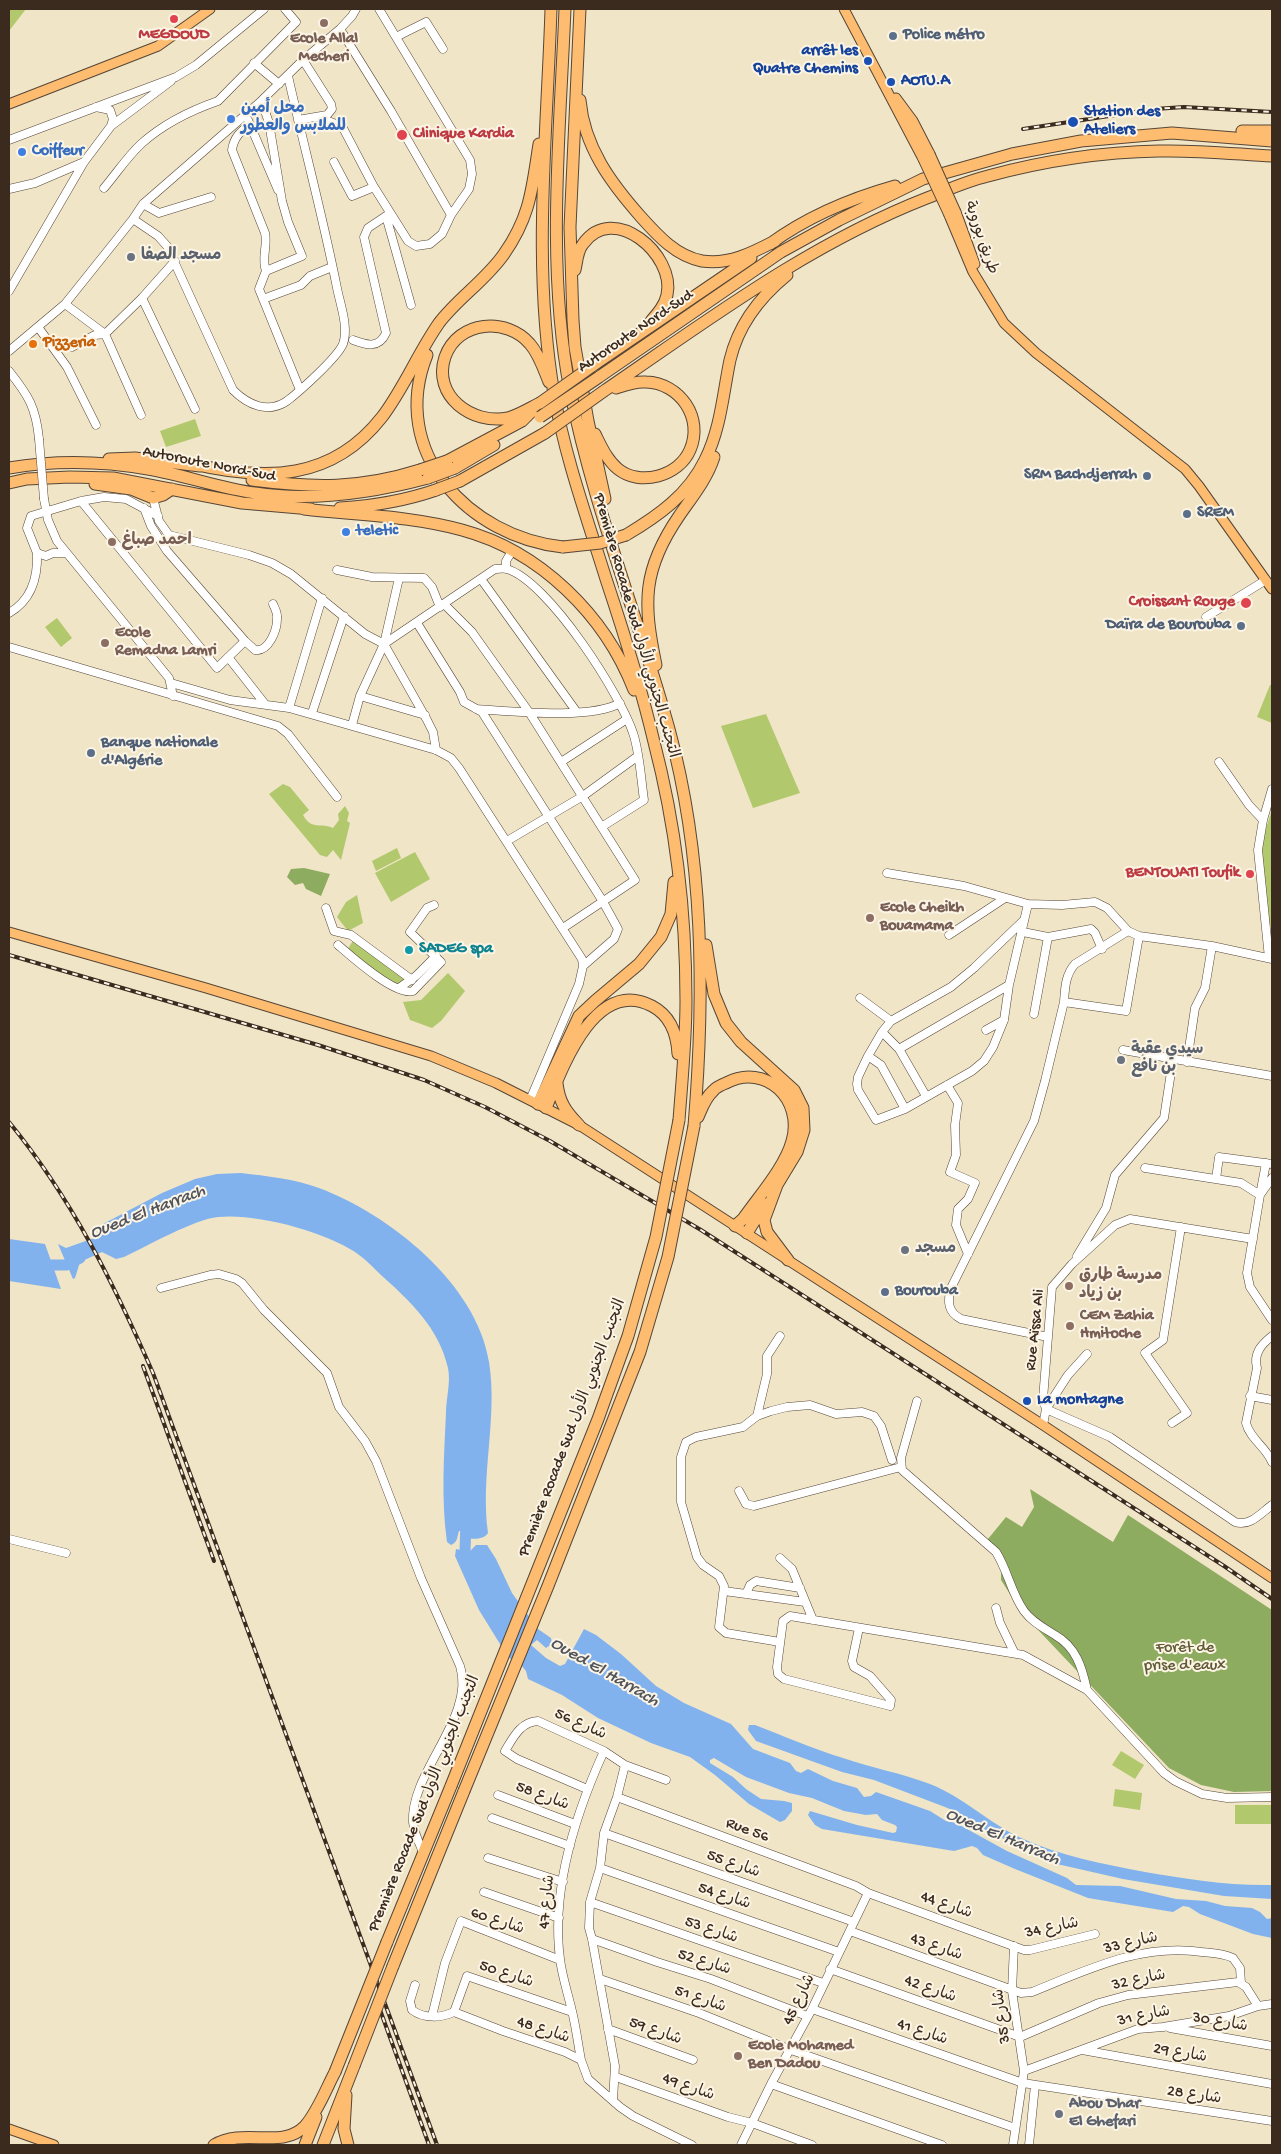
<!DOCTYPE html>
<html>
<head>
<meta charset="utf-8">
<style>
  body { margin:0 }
  #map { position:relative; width:1281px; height:2154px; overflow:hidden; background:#f0e5c7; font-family:"Gochi Hand",sans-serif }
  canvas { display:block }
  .frame { position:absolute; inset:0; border:10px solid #3b2a1e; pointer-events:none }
</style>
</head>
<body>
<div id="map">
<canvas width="1281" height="2154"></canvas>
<div class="frame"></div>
</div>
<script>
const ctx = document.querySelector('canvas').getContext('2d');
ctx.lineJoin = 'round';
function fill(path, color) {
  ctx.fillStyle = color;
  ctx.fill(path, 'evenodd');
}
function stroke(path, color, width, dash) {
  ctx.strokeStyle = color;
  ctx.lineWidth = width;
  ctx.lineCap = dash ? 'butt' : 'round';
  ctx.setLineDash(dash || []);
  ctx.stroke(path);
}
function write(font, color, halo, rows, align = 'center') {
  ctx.font = font + ' "Gochi Hand","Playpen Sans Arabic",sans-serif';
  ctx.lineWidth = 4;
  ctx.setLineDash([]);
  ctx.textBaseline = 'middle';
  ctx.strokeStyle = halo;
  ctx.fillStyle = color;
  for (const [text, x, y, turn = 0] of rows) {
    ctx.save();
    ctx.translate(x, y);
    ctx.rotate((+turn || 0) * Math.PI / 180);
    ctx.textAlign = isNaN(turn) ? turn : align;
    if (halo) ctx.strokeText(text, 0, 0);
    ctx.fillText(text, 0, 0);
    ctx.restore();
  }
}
const green = new Path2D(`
  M9 9H26L9 31Z
  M195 419 201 436 166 447 160 431Z
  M57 618 72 638 61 647 45 627Z
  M1270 685H1272V723L1257 717Z
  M766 714 800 793 753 808 721 726Z
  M283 784 290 787 309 810 303 815C312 831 321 822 333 828L339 820 338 814 345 806 349 813 347 821 350 823 341 860 333 850 327 857 320 855 269 794Z
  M1272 810V926L1269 925 1261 855 1263 837Z
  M397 848 401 858 376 871 372 861Z
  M415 852 430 879 391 902 375 873Z
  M357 895 363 923 348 931 337 917 346 902Z
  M357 934 409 980 400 990 346 952Z
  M448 973 465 991 441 1021 432 1028 410 1020 403 1002 421 1000Z
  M1121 1751 1144 1765 1135 1779 1112 1765Z
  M1115 1789 1142 1793 1140 1810 1113 1806Z
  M1235 1805H1272V1824H1235Z`);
const forest = new Path2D(`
  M304 868 330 874 321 896 306 889 303 883 295 885 287 877 291 869Z
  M1030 1489 1113 1542 1128 1515 1272 1610V1791L1234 1792 1201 1785 1169 1768 1022 1613 1001 1580V1568L993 1553 983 1545 1006 1517 1022 1527 1034 1507Z`);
const water = new Path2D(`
  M241 1173C266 1176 295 1179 319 1188 389 1214 477 1284 489 1362 498 1418 480 1476 488 1533 484 1540 473 1539 466 1538V1531H459C457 1537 458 1542 451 1545L447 1542C441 1499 444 1456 446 1413 446 1399 451 1382 448 1368 439 1328 410 1301 381 1275 373 1267 364 1258 355 1252 323 1231 256 1213 218 1217 195 1219 147 1246 124 1257L116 1259 102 1252 80 1262 75 1278 73 1279 58 1244 66 1248 94 1238 103 1224 162 1193 195 1179 217 1174Z
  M9 1239 45 1244 61 1289 9 1281Z
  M476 1545H487L496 1559 512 1593 538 1629 551 1638 552 1644 546 1648 537 1640 531 1645 546 1658 560 1666 565 1664 584 1629 596 1635 621 1654 656 1686 684 1703 731 1724 753 1749 790 1763 796 1771 801 1773 808 1769 833 1781 857 1788 864 1797 871 1796 876 1792 930 1811 946 1821 956 1823 1007 1851 1067 1878 1076 1885 1120 1886 1176 1899 1206 1901 1225 1906 1252 1908 1260 1912 1267 1919 1272 1918V1938L1253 1934 1200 1914 1189 1907 1183 1906 1173 1912 1088 1898 1015 1869 983 1855 977 1848 972 1846 954 1851 822 1829 815 1825 808 1815 810 1811 857 1825 893 1833 896 1832 897 1827 895 1825 882 1820 877 1814 866 1815 844 1811 812 1798 789 1793 746 1777 714 1758 710 1760V1763L733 1777 746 1789 761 1799 784 1801 792 1803V1811L785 1820 780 1822 749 1804 715 1775 690 1757 651 1743 598 1718 562 1695 528 1679 526 1671 521 1665 508 1657 479 1610 455 1556 456 1549 469 1552Z
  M749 1725H755C784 1736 813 1749 843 1758 872 1768 901 1773 930 1784 963 1797 989 1823 1021 1838 1060 1856 1103 1864 1145 1872 1187 1879 1229 1886 1272 1885V1899L1224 1896 1123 1879 1057 1864 983 1829 957 1812 945 1807 874 1780 842 1772 756 1741 748 1730Z`);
const river = new Path2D(`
  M9 1258 45 1265H66L80 1258
  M466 1520 465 1552 468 1566`);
const minor = new Path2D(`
  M340 29 391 111 451 215
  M396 37 426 22 443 49
  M254 63 279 84
  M259 103 265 111 269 123 282 201 288 222 302 256 266 271 259 289 300 390
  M317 117C326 121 335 122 343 128L374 187 408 241 416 246 430 244 442 234 451 215 469 189 472 174 470 160 379 9
  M248 120 278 190
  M298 120 327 115 332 109 331 104 303 60
  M250 124C240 132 234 137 232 150L265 233C268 246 261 258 266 271
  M111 126 171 81
  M9 140 176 77 196 65 264 9
  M334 162 352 196 374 187
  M104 188C116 174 127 157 141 144 162 125 192 110 218 101L296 22 285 9
  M9 189 35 183 84 162
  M143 204 159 213 211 197
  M386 216 411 305
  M133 219 158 236 167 246 233 390C248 405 268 414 287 401 300 391 337 358 343 344 349 327 340 304 337 288 323 217 304 147 288 76
  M9 291 84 162 111 126 113 119 110 110 96 107
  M142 298 195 409
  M263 299 301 285 310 276 332 267
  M65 304 105 334 141 415
  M38 327 67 367 96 425
  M353 340C366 345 379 349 386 333L364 237 368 228 389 214
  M72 347 95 335 105 334 142 298 175 261
  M9 351 65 304 133 219 143 204 259 103 303 60 340 29 352 16 356 9
  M9 371C28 395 36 407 39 439
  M153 498 159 521 169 535 249 555 272 563 291 574 365 634 384 644 427 720 433 732 436 750
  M44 499 48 520 57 541 169 678 173 696
  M81 501 217 668 245 641
  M144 508 151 526 167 551 245 641 255 650C269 652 277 630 277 619 278 613 275 609 273 604
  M66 553H53L46 556 37 553 27 528 31 516 81 501 104 497 126 499 158 516
  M506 569V561L512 551
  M337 570 372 577 424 578 432 587 440 607
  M481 579 576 711
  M444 604 472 632 529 712 635 880 563 928
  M9 613C32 600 38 578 37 553
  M1206 617 1266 580
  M417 623 460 692 464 702 482 712 602 900 618 929 614 939 583 966
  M384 644 495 569C499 569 503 568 507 569 548 581 622 696 634 736 640 757 641 779 644 800L603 826
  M9 647 278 726 288 734 337 797
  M228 657 265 704
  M171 683 230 700 289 708 436 750 451 758 459 768 582 959 583 966 579 984 530 1100
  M360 696 425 715
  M289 708 322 598
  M476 709C511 711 591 720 620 703
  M312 713 344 616
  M352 725 360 696 384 644 399 578
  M561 762 627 719
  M1219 762 1249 805 1263 820
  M507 841 583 796 638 756
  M887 873 964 886 1028 904 1062 905 1095 902 1107 908 1128 931 1139 936 1212 946 1272 959
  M326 908 334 931 351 935 412 980
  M1024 920 974 968 951 987 891 1021 882 1032 868 1056 858 1077 857 1084 858 1090 876 1120 905 1109 972 1071 984 1061 993 1047 1004 1020 1009 985 1028 904
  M1023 932 1048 937 1091 929 1095 933 1102 949
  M949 935 1005 898
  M338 945C352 957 395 996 413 991L441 962 410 932 427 908 434 905
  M1269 958 1258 850 1263 820 1272 789
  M399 988 416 976 436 956
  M860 998 891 1021
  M1064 1002C1065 989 1065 975 1075 964L1128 931
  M1034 1014 1048 937
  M986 1030 1004 1020
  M882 1032 899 1049 926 1096
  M899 1049 1009 985
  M1123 1050 1272 1076
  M868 1056 881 1065 905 1109
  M1187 1062 1195 1008 1205 988 1212 946
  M947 1085 958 1103 955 1125 956 1155 950 1172 975 1183 968 1199 958 1209 956 1225 968 1254
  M1145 1168 1241 1183 1260 1195 1266 1163
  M1272 1178 1260 1195 1247 1273 1250 1287 1272 1320
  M1216 1179 1219 1157 1272 1164
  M1077 1256 1106 1208 1115 1175 1164 1118 1173 1059
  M161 1288 210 1275 219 1274 236 1279 242 1283 264 1310 327 1373 339 1407 365 1441 376 1461 421 1578 460 1666C476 1717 410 1772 413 1822 414 1833 419 1843 423 1852
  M1272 1336C1262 1344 1253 1353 1257 1368L1246 1423C1250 1439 1266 1447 1272 1462
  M1048 1337 961 1319C948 1312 947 1302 951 1288L1034 1121 1045 1081 1064 1002 1126 1011 1139 936
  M1087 1354 1068 1375 1046 1409 1110 1437 1235 1522C1250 1527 1261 1513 1272 1505
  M1250 1396 1272 1400
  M917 1401 901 1458 902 1470 996 1552C1008 1571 1011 1593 1024 1611 1032 1622 1044 1628 1055 1635 1076 1647 1082 1667 1087 1690
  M757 1416 767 1374V1356L780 1336
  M1172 1423 1187 1413 1145 1353 1163 1340 1181 1227
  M1043 1425 1046 1409 1043 1399 1052 1287 1072 1264 1115 1225 1130 1219 1253 1239
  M739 1491 746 1504 754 1506 901 1467
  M9 1539 66 1553
  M780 1558 792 1569 813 1620
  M724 1591 805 1602
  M746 1594 750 1585 756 1581 800 1588
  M996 1608 1000 1623 1014 1652
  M859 1628 852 1661 854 1667 870 1676 891 1700 890 1706 784 1679 778 1674 777 1667 783 1621 790 1616 1023 1655 1087 1690 1164 1773 1175 1781 1202 1794 1227 1798 1272 1797
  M780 1642 726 1633 719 1627 724 1586 719 1576 703 1565 697 1557 681 1502V1457L686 1442 696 1437 743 1427 757 1416 771 1411 787 1407 810 1405 836 1414 862 1412 874 1416 881 1426 892 1460
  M587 1789 517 1759 505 1751C513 1738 520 1722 538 1721L604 1751 625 1765 666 1780
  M498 1795 575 1824
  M617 1797 856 1886 868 1893 1024 1950H1030L1095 1934
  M492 1818 570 1846
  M604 1833 854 1922
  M488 1858 563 1882
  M600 1868 839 1952
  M484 1892 559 1918
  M590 1902 823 1983
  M850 1931 1021 1993 1032 1992C1087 1970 1141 1943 1202 1952 1212 1953 1223 1953 1233 1958L1240 1968 1241 1983
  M592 1939 657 1962 711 1979 807 2016
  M830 1969 1020 2037 1099 2003 1128 1995 1238 1982 1246 1987 1258 2006
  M600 1979 699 2013 791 2050 1015 2128
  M415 1985 410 2001 412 2010C424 2019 441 2018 454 2012L503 2031 565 2052 581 2060 588 2079 620 2107 633 2116 692 2145
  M812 2009 1023 2083 1272 2121
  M454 2012 467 1976 572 2012
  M432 2016 445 1963 461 1921 560 1960
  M1170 2028 1272 2046
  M608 2029 693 2060
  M1082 2050 1272 2084
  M581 2060C578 2044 576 2027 572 2011 568 1994 562 1976 560 1959 551 1891 576 1813 604 1751
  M1024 2071 1138 2029 1163 2027 1229 2016 1258 2006 1272 2004
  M616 2077 728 2117 752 2123 812 2145
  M771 2084 942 2145
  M613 2100 615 2066 592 1939 589 1928 590 1902 600 1868 604 1833 617 1797 625 1765
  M741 2145 771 2084 812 2009 868 1893
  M1013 2145 1024 2071 1012 1991 1014 1946
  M1029 2145 1035 2085`);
const major = new Path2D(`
  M844 9 923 159
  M896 98 913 121 930 154
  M9 104 158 46 210 9
  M956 212 975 264
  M949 215 973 272 1004 323 1036 353 1185 469 1199 486 1272 589
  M9 932 206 988 431 1056 496 1083 579 1125 1043 1425 1272 1578
  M9 2129 54 2145`);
const highway = new Path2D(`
  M551 9C547 137 532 266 554 394 565 457 587 518 606 579 624 633 641 687 654 742 676 826 686 914 686 1001 686 1040 682 1080 679 1120
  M565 9C560 133 546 267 570 390 593 506 638 616 669 729 704 857 705 994 694 1126
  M580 9 570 227 573 320 575 347 588 421 605 499
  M580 100C584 147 611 183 641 217 658 236 676 256 702 261 729 265 752 253 775 241
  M1242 131H1272
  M770 244C808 216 849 199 895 186
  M575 270C577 262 577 251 583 244 613 201 676 255 667 295 665 305 658 313 651 321
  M427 355C388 452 469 537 563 547
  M595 364 751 258
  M599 377 781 252 839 220 923 179 1012 154 1081 141 1172 133 1272 141
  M604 391C708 320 809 244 927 198 947 190 967 181 988 176 1043 161 1102 152 1159 151 1197 150 1235 154 1272 156
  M540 403C530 408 519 415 508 418 472 425 432 396 445 357 458 320 507 317 530 344 539 354 544 370 549 382
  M595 434C601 446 607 460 618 469 640 487 679 476 690 450 704 418 680 383 646 382 635 381 625 385 616 388
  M109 459 135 458 200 466
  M447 461 522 421 533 410
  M193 464C265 481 332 481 382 417 404 388 418 353 439 323 458 298 486 280 504 254 531 215 532 188 539 144
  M9 468C55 460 102 461 148 469 184 475 219 488 255 493 313 502 372 493 428 478
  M455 468 494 445
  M252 480C314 488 360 489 420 470
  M460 481 545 433
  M9 483 27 479 70 477 113 478 242 503 311 509
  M95 484 131 489 153 498 163 495 172 489
  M340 508C374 506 404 501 436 490
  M304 509C356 515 411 516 462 530 540 551 605 615 634 690
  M626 535C658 516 688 495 705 460 721 428 723 393 730 360 738 326 760 297 787 275
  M656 665C643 603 642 570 679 516 692 497 707 479 714 457
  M706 945 714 994 726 1023 741 1042 794 1090 803 1108 804 1130 797 1152 777 1185 764 1220 767 1232 788 1260
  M557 1083C559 1102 566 1112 579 1125
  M538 1104 579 1016 595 1001 639 964 661 937 671 914 674 882
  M546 1108C562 1068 595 976 652 1006 671 1016 677 1034 678 1054
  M698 1117C702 1108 705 1098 713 1091 716 1087 721 1085 726 1083 766 1062 804 1100 792 1141 785 1167 759 1196 743 1219L735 1226
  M747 1233 765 1204
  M387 1942 451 1786
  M393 1966 464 1791
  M346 2095 344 2129 348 2145
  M214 2145C245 2127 282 2150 305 2126 318 2111 326 2089 335 2072
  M305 2145 316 2117
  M323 2145 354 2066`);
const rail = new Path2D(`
  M1023 129 1155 109 1184 107 1272 112
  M9 955 318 1045 424 1080 485 1107 550 1141 701 1230 1224 1566 1272 1599
  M9 1122C72 1199 113 1282 153 1373L437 2145
  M143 1366 214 1561
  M379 2007 429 2145`);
const minorBridge = new Path2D(`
  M39 439 44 499`);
const majorBridge = new Path2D(`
  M930 154 956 212
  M923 159 949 215`);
const highwayBridge = new Path2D(`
  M540 403 595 364
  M540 417 599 377
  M545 433 604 391
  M420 470 447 461
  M428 478 455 468
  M436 490 460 481
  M563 547 600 543 626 535
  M451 1786 598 1419 628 1336 656 1237 679 1120
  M464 1791 548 1586 640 1352 668 1257 694 1126
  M354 2066 393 1966
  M335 2072 387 1942`);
const markers = [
  [174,19,5,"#e0444e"],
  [324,23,5,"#8d6e63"],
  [893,36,5,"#5c6f8a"],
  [868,61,5,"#1a4fb4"],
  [891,82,5,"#1a4fb4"],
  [231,119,5,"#3f7fe0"],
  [1073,122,6,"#1a4fb4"],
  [402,135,6,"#e0444e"],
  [22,152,5,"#3f7fe0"],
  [131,257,5,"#6b7280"],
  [33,344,5,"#e8710a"],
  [1147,476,5,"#5c6f8a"],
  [1187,514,5,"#5c6f8a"],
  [346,532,5,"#3f7fe0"],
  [112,542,5,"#8d6e63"],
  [1246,603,6,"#e0444e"],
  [1241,626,5,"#5c6f8a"],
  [105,643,5,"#8d6e63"],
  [91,753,5,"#5c6f8a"],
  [1250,874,5,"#e0444e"],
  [870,918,5,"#8d6e63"],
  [409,950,5,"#0f9aa8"],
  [1121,1060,5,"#6b7280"],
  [905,1250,5,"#6b7280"],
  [1069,1286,5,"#8d6e63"],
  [885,1292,5,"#5c6f8a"],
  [1070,1326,5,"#8d6e63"],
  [1027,1401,5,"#1a4fb4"],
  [738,2056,5,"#8d6e63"],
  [1059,2114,5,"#6b7280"]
];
const healthNames = [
  ["MEGDOUD",174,36,"center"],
  ["Clinique Kardia",413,135,"left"],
  ["Croissant Rouge",1235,603],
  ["BENTOUATI Toufik",1240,874]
];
const serviceNames = [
  ["Police métro",903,36],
  ["SRM Bachdjerrah",1137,476,"right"],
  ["SREM",1197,514],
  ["Daïra de Bourouba",1231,626,"right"],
  ["Banque nationale",101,744],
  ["d'Algérie",101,762],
  ["Bourouba",895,1292]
];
const educationNames = [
  ["Ecole Allal",324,40,"center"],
  ["Mecheri",324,58,"center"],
  ["احمد صباغ",122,542],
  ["Ecole",115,634],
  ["Remadna Lamri",115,652],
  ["Ecole Cheikh",880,909],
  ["Bouamama",880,927],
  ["مدرسة طارق",1079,1277],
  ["بن زياد",1079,1295],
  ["CEM Zahia",1080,1317],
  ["Hmitoche",1080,1335],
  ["Ecole Mohamed",748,2047],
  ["Ben Dadou",748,2065]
];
const transitNames = [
  ["arrêt les",858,52,"right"],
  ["Quatre Chemins",858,70,"right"],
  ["AOTU.A",901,82],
  ["Station des",1084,113],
  ["Ateliers",1084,131],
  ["La montagne",1037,1401]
];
const shopNames = [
  ["محل أمين",241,110],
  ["للملابس والعطور",241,128],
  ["Coiffeur",32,152],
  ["teletic",356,532]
];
const streetNames = [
  ["طريق بوروبة",980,238,71],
  ["Autoroute Nord-Sud",636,332,-34],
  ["Autoroute Nord-Sud",209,465,11],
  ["Première Rocade Sud التجنب الجنوبي الأول",635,626,74],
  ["Rue Aïssa Ali",1036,1330,-84],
  ["Première Rocade Sud التجنب الجنوبي الأول",573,1428,-69],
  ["شارع 56",580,1725,25],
  ["شارع 58",542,1797,21],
  ["Première Rocade Sud التجنب الجنوبي الأول",425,1804,-68],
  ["Rue 56",747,1831,20],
  ["شارع 55",733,1865,20],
  ["شارع 54",724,1897,19],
  ["شارع 47",548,1902,-84],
  ["شارع 44",946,1906,20],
  ["شارع 60",497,1922,19],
  ["شارع 34",1052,1929,-11],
  ["شارع 53",711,1931,19],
  ["شارع 33",1131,1944,-12],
  ["شارع 43",936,1948,20],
  ["شارع 52",704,1963,18],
  ["شارع 50",506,1975,19],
  ["شارع 32",1139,1981,-11],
  ["شارع 42",930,1990,20],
  ["شارع 51",700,2000,20],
  ["شارع 45",800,2000,-64],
  ["شارع 35",1003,2016,-97],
  ["شارع 31",1144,2017,-11],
  ["شارع 30",1220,2023,10],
  ["شارع 48",543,2031,19],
  ["شارع 59",655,2032,20],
  ["شارع 41",922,2033,19],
  ["شارع 29",1180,2054,10],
  ["شارع 49",688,2088,20],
  ["شارع 28",1194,2096,9]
];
const worshipNames = [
  ["مسجد الصفا",141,257],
  ["سيدي عقبة",1131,1051],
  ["بن نافع",1131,1069],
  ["مسجد",915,1250],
  ["Abou Dhar",1069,2105],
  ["El Ghefari",1069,2123]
];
const foodNames = [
  ["Pizzeria",43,344]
];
const cultureNames = [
  ["SADEG spa",419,950]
];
const parkNames = [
  ["Forêt de",1185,1649],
  ["prise d'eaux",1185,1667]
];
const waterNames = [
  ["Oued El Harrach",148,1213,-21],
  ["Oued El Harrach",604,1673,30],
  ["Oued El Harrach",1002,1838,23]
];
fill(green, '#b2c86d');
fill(forest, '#8dac60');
fill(water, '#81b2ed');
stroke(river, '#81b2ed', 11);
stroke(minor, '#564637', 9);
stroke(major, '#564637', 11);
stroke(highway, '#564637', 13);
stroke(minor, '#fff', 8);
stroke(major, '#fdbc70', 9);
stroke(highway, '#fdbc70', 11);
stroke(rail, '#3b2a1e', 4);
stroke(rail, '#fcf5e5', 2, [5.5]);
stroke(minorBridge, '#564637', 9, []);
stroke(majorBridge, '#564637', 11, []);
stroke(highwayBridge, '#564637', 13, []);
stroke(minorBridge, '#fff', 8);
stroke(majorBridge, '#fdbc70', 9);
stroke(highwayBridge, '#fdbc70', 11);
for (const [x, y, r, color] of markers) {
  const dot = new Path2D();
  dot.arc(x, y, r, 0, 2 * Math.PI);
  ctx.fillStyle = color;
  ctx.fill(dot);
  stroke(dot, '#fcf5e5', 2);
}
write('bold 16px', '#be3a42', '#fcf5e5', healthNames, 'right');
write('bold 16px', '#4e5e75', '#fcf5e5', serviceNames, 'left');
write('bold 16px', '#785e54', '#fcf5e5', educationNames, 'left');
write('bold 16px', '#164399', '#fcf5e5', transitNames, 'left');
write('bold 16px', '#366cbe', '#fcf5e5', shopNames, 'left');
write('16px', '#3b2a1e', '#fcf5e5', streetNames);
write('bold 16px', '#5b616d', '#fcf5e5', worshipNames, 'left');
write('bold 16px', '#c56008', '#fcf5e5', foodNames, 'left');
write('bold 16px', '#0d838f', '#fcf5e5', cultureNames, 'left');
write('16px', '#5f5936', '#fcf5e5', parkNames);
write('italic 18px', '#50535c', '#fcf5e5', waterNames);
</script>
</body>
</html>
